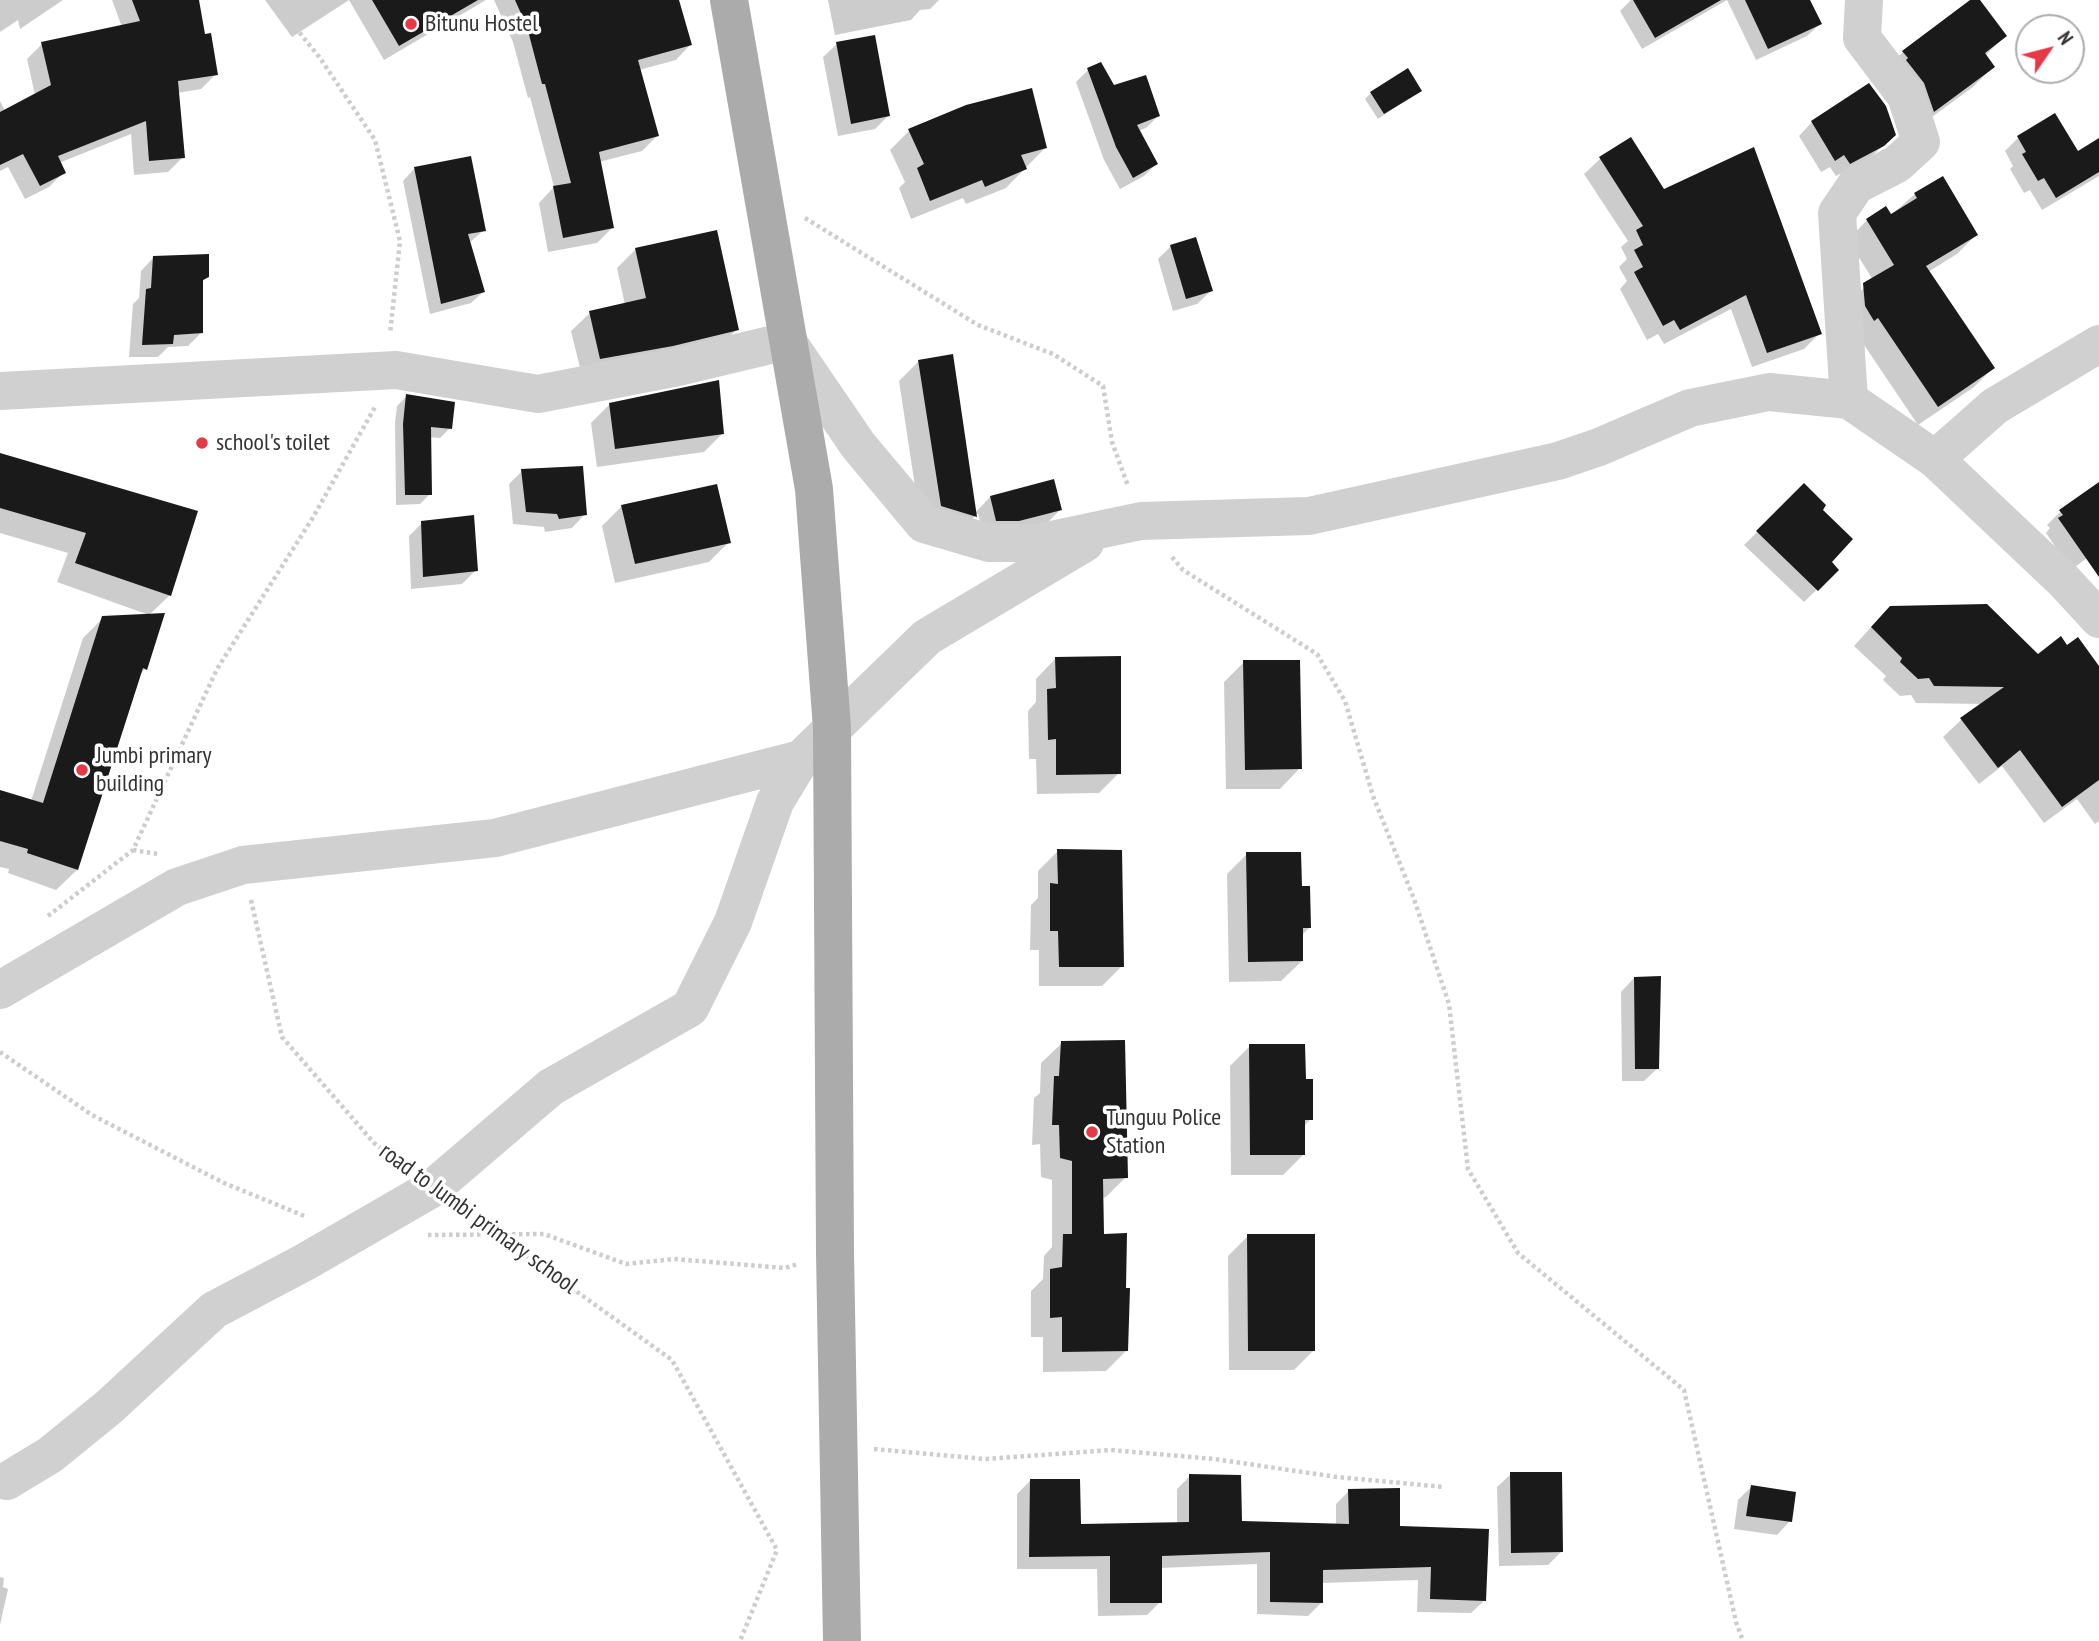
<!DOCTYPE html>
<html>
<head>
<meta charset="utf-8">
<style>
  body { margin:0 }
  #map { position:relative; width:2099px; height:1641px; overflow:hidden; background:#fff; font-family:"PT Sans Narrow",sans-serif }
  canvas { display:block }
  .north { position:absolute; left:2015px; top:14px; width:70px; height:70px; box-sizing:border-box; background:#fff; border:2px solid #adadad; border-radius:50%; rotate:55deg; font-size:19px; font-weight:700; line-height:28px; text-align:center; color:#333 }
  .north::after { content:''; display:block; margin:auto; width:24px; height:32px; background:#e63946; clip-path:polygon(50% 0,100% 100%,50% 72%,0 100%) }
</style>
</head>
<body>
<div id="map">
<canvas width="2099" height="1641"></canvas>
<div class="north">N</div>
</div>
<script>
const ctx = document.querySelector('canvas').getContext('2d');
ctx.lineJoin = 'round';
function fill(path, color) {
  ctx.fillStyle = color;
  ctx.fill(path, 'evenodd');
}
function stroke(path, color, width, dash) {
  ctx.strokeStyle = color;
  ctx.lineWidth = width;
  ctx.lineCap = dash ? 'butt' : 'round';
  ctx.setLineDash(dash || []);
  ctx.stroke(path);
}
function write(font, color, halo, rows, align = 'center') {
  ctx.font = font + ' "PT Sans Narrow",sans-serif';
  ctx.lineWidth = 7;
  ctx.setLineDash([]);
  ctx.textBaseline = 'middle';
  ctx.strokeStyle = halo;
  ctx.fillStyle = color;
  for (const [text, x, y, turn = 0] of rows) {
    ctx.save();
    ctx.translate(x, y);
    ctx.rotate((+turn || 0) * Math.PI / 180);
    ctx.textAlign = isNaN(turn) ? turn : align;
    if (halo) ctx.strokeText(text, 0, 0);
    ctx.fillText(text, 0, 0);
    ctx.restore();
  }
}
const shadow = new Path2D(`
  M0 0H63L20 29 18 20 0 32Z
  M112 0H197L203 36 216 74 201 89 177 93 183 157 168 172 134 175 131 134 59 163 64 172 49 187 25 199 8 167 0 171V101L5 111 35 95 27 59 42 44 122 27Z
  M265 0H486L384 60 349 0 292 37Z
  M494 0H677L690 45 676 60 639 70 657 136 642 151 599 162 612 228 597 243 548 252 539 203 554 187 530 97 528 98 513 42Z
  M828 0H939L930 9 920 10 911 20 835 35Z
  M1631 0H1727L1642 49 1620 11Z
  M1727 0H1808L1820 24 1807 36 1756 60Z
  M1973 0H1977L2005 36 1985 56 1993 67 1973 87 1914 130 1883 72 1903 52Z
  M837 44 888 116 875 129 838 136 823 57Z
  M1088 70 1158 116 1146 128 1138 131 1156 164 1144 176 1120 189 1104 160 1076 82Z
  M1420 90 1378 119 1365 99 1371 93Z
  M2054 115 2077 154 2099 141V176L2042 210 2030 190 2024 193 2010 169 2013 166 2005 151 2018 138Z
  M1812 122 1894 135 1869 159 1836 176 1830 167 1821 172 1799 136Z
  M909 131 1045 148 1006 188 966 204 963 198 911 219 899 188 905 182 890 150Z
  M1630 140 1663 191 1820 333 1804 349 1752 367 1731 309 1664 344 1658 334 1647 340 1620 289 1627 281 1619 267 1627 259 1621 247 1628 241 1584 174 1600 159Z
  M414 169 484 230 469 243 483 292 471 303 430 314 403 181Z
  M1942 178 1976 235 1957 254 1928 272 1993 368 1974 387 1918 425 1858 336 1845 305 1873 280 1848 240 1867 220 1890 216 1915 194Z
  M715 232 737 329 719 348 582 376 571 331 590 313 625 305 617 268 635 250Z
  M1171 246 1211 291 1197 304 1173 311 1158 259Z
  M154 257 207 277 201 283V333L188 346 168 347 158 357H129L133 304 139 298 141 271Z
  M919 361 975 513 990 497 1060 510 1047 523 983 534 978 513 956 536 921 526 899 381Z
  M407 396 450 428 440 438 429 437 430 494 420 504 396 505 395 423 397 406Z
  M610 404 723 433 704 452 597 467 591 423Z
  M0 456 196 512 169 596 149 615 57 582 68 553 0 533Z
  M522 471 585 514 572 528 545 532 544 527 513 524 509 484Z
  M2099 484V558H2087L2071 570 2046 533 2050 528 2047 525 2061 511Z
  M1804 486 1821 510 1829 562 1837 570 1804 602 1744 545Z
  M622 506 729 542 709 562 615 583 602 526Z
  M422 523 476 570 462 584 411 589 409 536Z
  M103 618 145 669 139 675 77 870 56 890 8 873 9 869 0 867V791L31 801 83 638Z
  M1873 625 2037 656 2066 647 2099 669V821L2095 824 2077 799 2044 823 2002 766 1979 784 1943 737 1961 720 1983 704 1916 703 1911 695 1900 696 1883 680 1886 676 1854 646Z
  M1056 658 1119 773 1099 793 1037 794 1036 759H1029L1028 711 1036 702V679Z
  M1244 662 1300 768 1280 789H1226L1224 682Z
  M1058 851 1122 966 1102 986H1039V950H1030L1031 905 1038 898V871Z
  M1247 854 1300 888 1310 927 1301 936 1302 961 1281 981 1229 982 1227 874Z
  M1634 978 1658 1068 1644 1081H1622L1621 992Z
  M1062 1043 1126 1177 1106 1197 1102 1198 1103 1235 1124 1290 1126 1351 1106 1371 1043 1372V1337H1031V1291L1043 1279 1044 1256 1052 1247V1180L1041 1177 1040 1144 1032 1145 1034 1098 1040 1093 1041 1063Z
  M1250 1046 1304 1081 1311 1119 1303 1127V1155L1283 1175H1231L1230 1066Z
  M1248 1236 1314 1350 1294 1370H1229L1228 1256Z
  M1511 1474 1561 1552 1548 1565 1499 1566 1497 1487Z
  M1190 1476 1240 1522 1336 1525V1504L1349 1491 1399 1527 1485 1600 1471 1613 1417 1612 1418 1580 1321 1583 1322 1602 1308 1616 1257 1614V1564L1160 1568V1602L1147 1615 1098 1616 1097 1569H1017V1494L1030 1481 1079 1526 1177 1524V1489Z
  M1751 1487 1790 1521 1777 1535 1734 1529 1738 1500Z
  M0 1577 4 1578 3 1587 8 1589 0 1625Z`);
const building = new Path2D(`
  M132 0H199L205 34 211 33 218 75 178 81 185 158 149 161 146 121 58 156 66 173 40 186 23 154 0 165V112L51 85 41 42 140 21Z
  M372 0H478L399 46Z
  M515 0H679L692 45 638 60 659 136 599 152 614 228 563 238 553 186 571 183 545 84H542L527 27Z
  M1633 0H1721L1655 38Z
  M1745 0H1810L1822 24 1768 49Z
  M1970 0H1980L2007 36 1985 53 1995 67 1934 112 1924 83 1906 60 1908 58 1902 51Z
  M875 35 890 116 851 124 836 42Z
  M1101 62 1114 85 1146 75 1160 116 1137 125 1158 164 1133 178 1116 147 1087 68Z
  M1408 68 1422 91 1384 114 1370 92Z
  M1869 83 1886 106 1896 135 1884 146 1850 164 1844 155 1835 161 1811 121Z
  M1032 88 1047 148 1021 155 1027 169 985 187 982 180 930 201 917 168 924 164 908 129 966 105Z
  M2055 113 2078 151 2099 138V172L2056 198 2044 178 2038 181 2022 154 2026 152 2017 136Z
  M1631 137 1664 189 1754 147 1822 334 1767 353 1746 295 1680 330 1674 320 1663 326 1634 272 1643 267 1634 250 1643 245 1636 230 1643 226 1599 157Z
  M471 156 486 231 468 234 485 292 441 304 414 167Z
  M1943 176 1978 235 1926 266 1995 368 1938 407 1878 318 1874 321 1865 306 1863 283 1894 265 1866 219 1886 206 1891 214 1917 198 1914 193Z
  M717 230 739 330 673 346 600 359 589 311 646 298 635 248Z
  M1196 237 1213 291 1186 299 1170 245Z
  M209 254V277L203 280V333L174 335 173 344 142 345 146 289 151 288 153 256Z
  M953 354 977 517 941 506 918 360Z
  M719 380 724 434 615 449 609 403Z
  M406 394 455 402 452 429 431 427 432 495H405L403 424Z
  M0 453 198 511 171 596 75 563 86 533 0 508Z
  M583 466 587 515 559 519 557 514 526 512 521 469Z
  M1054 479 1062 510 1019 521H996L990 496Z
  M2099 482V577L2058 518 2063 515 2059 510Z
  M1804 483 1826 505 1823 510 1853 539 1832 562 1839 570 1818 591 1756 531Z
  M717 484 731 543 635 564 621 505Z
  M474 515 478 571 423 577 421 521Z
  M1987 604 2038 654 2061 636 2067 645 2078 637 2099 666V780L2062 807 2020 750 1998 768 1960 718 2004 687 1934 686 1929 678 1918 679 1900 662 1902 658 1871 627 1890 606Z
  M165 613 147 670 143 668 78 870 27 853 28 849 0 841V790L43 803 102 616Z
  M1121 656V774L1056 775V739L1048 740 1047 689 1056 688 1055 657Z
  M1243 660H1300L1302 769 1245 770Z
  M1057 849 1122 850 1124 967H1059L1058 931H1050V883L1058 884Z
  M1246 852H1301L1302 886H1310L1311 928H1303V961L1248 962Z
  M1661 976 1659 1069H1635L1634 977Z
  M1125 1040 1128 1178 1103 1179 1104 1234 1127 1233 1126 1288H1130L1128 1351 1062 1352V1317L1050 1318V1269L1062 1267 1063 1234H1072V1161L1060 1158 1059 1125H1052L1054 1076H1059L1061 1041Z
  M1249 1044H1305L1306 1079H1313V1120H1305V1155H1250Z
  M1247 1234H1315V1351H1248Z
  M1510 1472H1562L1563 1552 1511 1553Z
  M1189 1474 1241 1475 1242 1521 1349 1524 1348 1489 1400 1488V1526L1489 1529 1486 1601 1430 1599 1431 1567 1323 1570V1603L1270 1602V1552L1162 1556V1603H1110V1556L1029 1557 1030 1479H1080L1081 1524 1189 1522Z
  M1751 1485 1796 1492 1792 1522 1746 1516Z`);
const path = new Path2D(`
  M273 0 320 58 375 140 400 241 390 334
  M805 218 978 325 1053 354 1103 386 1112 442 1128 486
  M1172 557 1183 570 1317 654 1345 701 1373 796 1414 899 1449 1004 1468 1169 1518 1253 1684 1390 1736 1622 1743 1641
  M133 850 158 854
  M251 900 282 1037 374 1143 403 1165
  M48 916 133 850 217 669 312 519 375 407
  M0 1052 92 1115 224 1183 307 1217
  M463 1210 672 1360 777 1550 740 1641
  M428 1235 544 1234 626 1264 674 1259 785 1268 798 1264
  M874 1449 985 1459 1111 1450 1214 1459 1337 1477 1444 1487`);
const minor = new Path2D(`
  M0 391 396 370 538 394 678 367 787 341 858 445 924 524 989 543H1037L1141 521 1309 516 1558 461 1599 447 1690 408 1769 392 1849 400 1935 459 2064 581 2099 619
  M1849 400 1837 213 1856 185 1897 164 1921 142 1906 96 1862 38 1864 0
  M1935 459 1995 406 2099 344
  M0 990 177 887 243 865 495 838 801 759
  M7 1481 50 1455 109 1407 214 1310 305 1262 433 1188 551 1087 690 1008 733 922 775 802 801 759 927 637 1085 543`);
const major = new Path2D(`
  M729 0 814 489 832 728 835 1253 842 1641`);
const markers = [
  [411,24,7,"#e63946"],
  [202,443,7,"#e63946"],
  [82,770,7,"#e63946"],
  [1092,1132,7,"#e63946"]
];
const poiNames = [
  ["Bitunu Hostel",425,24],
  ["school's toilet",216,443],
  ["Jumbi primary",96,756],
  ["building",96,784],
  ["Tunguu Police",1106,1118],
  ["Station",1106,1146]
];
const streetNames = [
  ["road to Jumbi primary school",478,1219,36]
];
fill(shadow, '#0003');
fill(building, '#1a1a1a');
stroke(path, '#cdcdcd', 4.5, [3.5, 3.5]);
stroke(minor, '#d0d0d0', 38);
stroke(major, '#ababab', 38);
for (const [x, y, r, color] of markers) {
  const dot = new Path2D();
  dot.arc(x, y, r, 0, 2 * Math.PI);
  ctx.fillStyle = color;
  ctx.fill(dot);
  stroke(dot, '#fff', 2.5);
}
write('24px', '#333', '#fff', poiNames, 'left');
write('24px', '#333', '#fff', streetNames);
</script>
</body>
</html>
